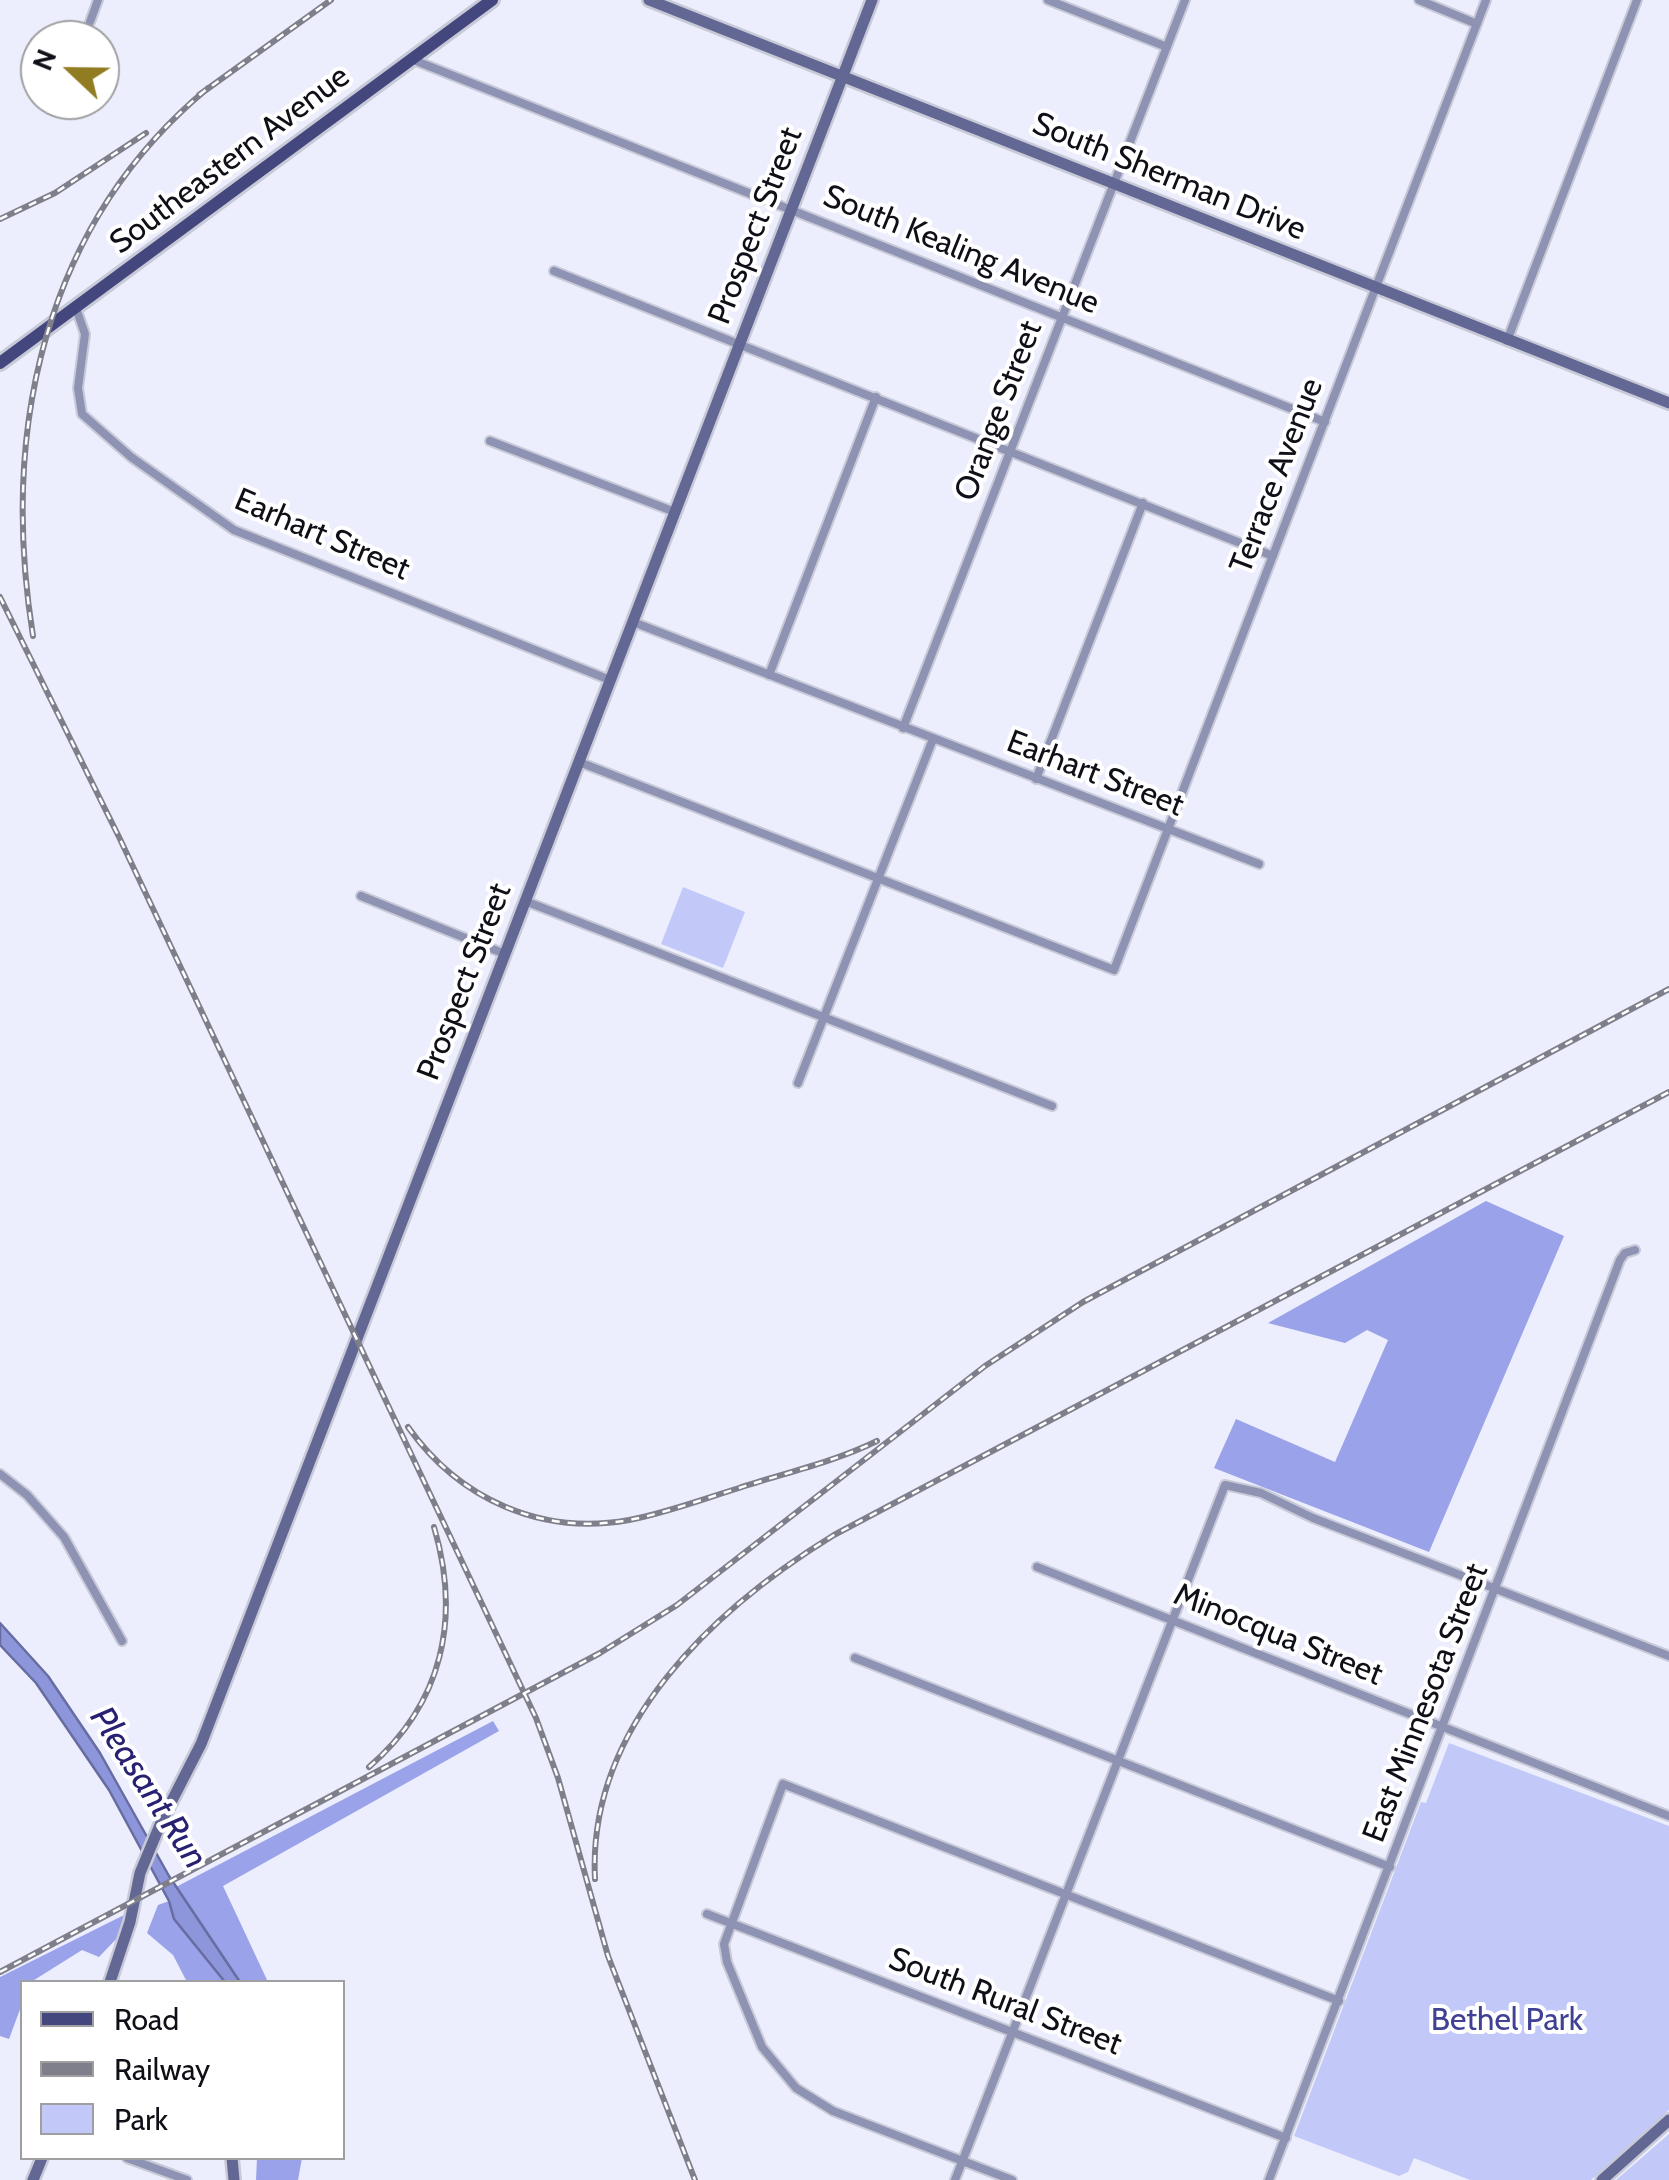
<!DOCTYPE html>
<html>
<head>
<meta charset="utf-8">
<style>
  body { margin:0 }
  #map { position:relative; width:1669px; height:2180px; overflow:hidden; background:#eceefd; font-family:Cabin,sans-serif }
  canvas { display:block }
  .legend { position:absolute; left:20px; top:1980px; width:325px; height:180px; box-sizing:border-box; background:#fff; border:2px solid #9f9fa2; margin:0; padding:12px 18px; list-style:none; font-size:30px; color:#0e0f17 }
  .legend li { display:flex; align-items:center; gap:20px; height:50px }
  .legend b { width:50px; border:2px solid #9f9fa2 }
  .north { position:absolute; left:20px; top:20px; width:100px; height:100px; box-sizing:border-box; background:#fff; border:2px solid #9f9fa2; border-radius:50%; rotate:292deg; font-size:28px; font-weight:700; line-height:40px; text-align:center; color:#0e0f17 }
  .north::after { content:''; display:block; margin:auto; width:35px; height:45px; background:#917c22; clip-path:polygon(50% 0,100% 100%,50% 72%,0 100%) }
</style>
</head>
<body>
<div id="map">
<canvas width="1669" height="2180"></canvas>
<ul class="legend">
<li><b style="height:12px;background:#43477d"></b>Road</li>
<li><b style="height:12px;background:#7e7f8b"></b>Railway</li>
<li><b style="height:28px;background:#c2c9f8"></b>Park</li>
</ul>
<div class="north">N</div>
</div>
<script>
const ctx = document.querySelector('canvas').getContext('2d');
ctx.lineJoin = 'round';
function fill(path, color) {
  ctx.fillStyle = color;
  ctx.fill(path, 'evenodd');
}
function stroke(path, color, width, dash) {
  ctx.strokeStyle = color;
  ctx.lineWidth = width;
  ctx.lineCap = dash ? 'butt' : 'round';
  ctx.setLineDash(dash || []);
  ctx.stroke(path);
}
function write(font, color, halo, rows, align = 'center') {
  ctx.font = font + ' Cabin,sans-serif';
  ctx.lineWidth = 8;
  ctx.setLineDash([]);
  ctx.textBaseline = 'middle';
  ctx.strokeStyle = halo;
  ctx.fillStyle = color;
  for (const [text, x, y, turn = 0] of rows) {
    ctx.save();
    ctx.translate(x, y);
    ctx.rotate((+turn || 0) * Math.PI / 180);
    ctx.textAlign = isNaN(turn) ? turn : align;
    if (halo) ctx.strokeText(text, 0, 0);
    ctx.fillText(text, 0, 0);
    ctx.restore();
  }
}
const green = new Path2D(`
  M683 887 745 912 723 968 661 944Z
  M1449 1743 1669 1826V2110L1591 2180H1470L1414 2158 1408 2172 1399 2176 1294 2136 1421 1802 1426 1803Z
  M1669 2134V2180H1616Z`);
const forest = new Path2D(`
  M1486 1201 1564 1236 1429 1552 1214 1468 1236 1419 1335 1462 1388 1340 1367 1330 1345 1343 1268 1323Z
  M493 1721 499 1731 223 1886 268 1982H240L176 1887Z
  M169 1901 183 1931 225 1982H187L173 1955 147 1933 158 1905Z
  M126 1914 122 1933 99 1957 82 1950 31 1982H22V2004L9 2039 0 2036V1977Z
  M257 2158H302L298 2180H256Z`);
const water = new Path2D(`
  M0 1623 48 1676 100 1753 169 1876 240 1982H225L174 1919 169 1901 109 1790 36 1683 0 1645Z`);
const street = new Path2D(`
  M1048 0 1167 47
  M1419 0 1477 24
  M90 22 98 0
  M411 59 1325 422
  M554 271 1273 556
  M76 308 85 334 78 388 82 414 131 457 234 530 610 680
  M1507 341 1637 0
  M490 441 675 512
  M633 622 1259 864
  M769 675 876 397
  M903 728 1185 0
  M579 762 1114 970 1486 0
  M1036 779 1143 503
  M361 896 505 954
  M525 901 1052 1106
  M798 1083 933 739
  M0 1474 27 1495 64 1537 122 1641
  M1037 1567 1669 1816
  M855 1658 1390 1867
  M707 1914 1286 2138
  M127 2158 187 2180
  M955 2180 1225 1485 1261 1493 1313 1518 1669 1656
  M1012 2180 833 2111 796 2088 762 2047 727 1962 724 1944 783 1784 1339 2001
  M1269 2180 1620 1260 1625 1253 1635 1250`);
const secondary = new Path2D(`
  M649 0 1669 403
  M110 1982 130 1922 140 1873 162 1820 201 1744 872 0
  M232 2158 234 2180
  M33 2180 42 2158
  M1602 2180 1669 2120`);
const primary = new Path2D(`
  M0 363 492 0`);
const rail = new Path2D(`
  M199 95 331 0
  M0 219 55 193 146 133
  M0 597 119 837 536 1718 558 1778 608 1956 695 2180
  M33 636C0 429 44 224 208 88
  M408 1427C459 1499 541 1536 629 1520 666 1513 703 1499 739 1488 785 1473 834 1462 877 1441
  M369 1767C443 1703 461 1618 434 1527
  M595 1879C587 1726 715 1608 834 1535L1669 1092
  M0 1972 600 1653 677 1605 985 1366 1083 1302 1669 989`);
const streetNames = [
  ["Southeastern Avenue",230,160,-37],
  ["South Sherman Drive",1169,177,22],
  ["Prospect Street",756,226,-69],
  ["South Kealing Avenue",961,250,22],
  ["Orange Street",999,411,-69],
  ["Terrace Avenue",1277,476,-69],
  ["Earhart Street",322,535,23],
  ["Earhart Street",1095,774,21],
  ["Prospect Street",465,982,-69],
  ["Minocqua Street",1278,1635,22],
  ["East Minnesota Street",1426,1703,-69],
  ["South Rural Street",1005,2002,21]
];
const parkNames = [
  ["Bethel Park",1507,2021]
];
const waterNames = [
  ["Pleasant Run",148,1788,57]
];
fill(green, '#c2c9f8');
fill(forest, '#9aa2e9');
fill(water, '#8d95db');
stroke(water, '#676da0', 2.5);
stroke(street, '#c8cad8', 12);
stroke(secondary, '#c8cad8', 16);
stroke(primary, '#c8cad8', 18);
stroke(street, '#8f93b3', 8);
stroke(secondary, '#626794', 11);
stroke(primary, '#43477d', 12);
stroke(rail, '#7e7f8b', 6);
stroke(rail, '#fff', 2.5, [8]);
write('32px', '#0e0f17', '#fff', streetNames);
write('32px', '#404195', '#fff', parkNames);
write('italic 35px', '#272172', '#fff', waterNames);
</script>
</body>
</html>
